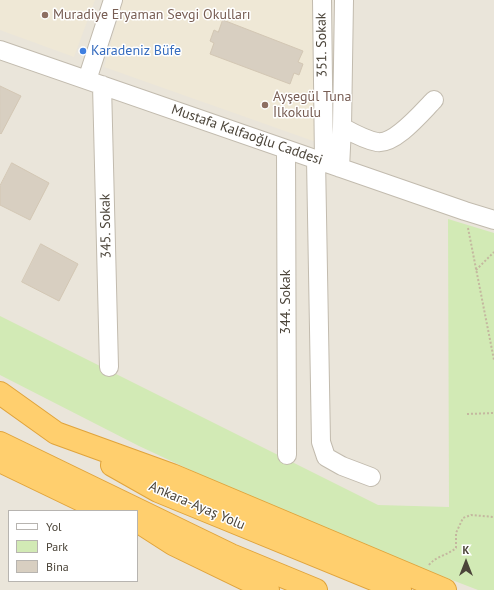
<!DOCTYPE html>
<html>
<head>
<meta charset="utf-8">
<style>
  body { margin:0 }
  #map { position:relative; width:494px; height:590px; overflow:hidden; background:#f6f3ec; font-family:"PT Sans",sans-serif }
  canvas { display:block }
  .legend { position:absolute; left:8px; top:510px; width:130px; height:72px; box-sizing:border-box; background:#fff; border:1px solid #b7b4b0; margin:0; padding:5px 7px; list-style:none; font-size:12px; color:#4b4439 }
  .legend li { display:flex; align-items:center; gap:8px; height:20px }
  .legend b { width:20px; border:1px solid #b7b4b0 }
  .north { position:absolute; left:446px; top:542px; width:40px; height:40px; -webkit-text-stroke:3px #fff; paint-order:stroke; rotate:0deg; font-size:11px; font-weight:700; line-height:16px; text-align:center; color:#4b4439 }
  .north::after { content:''; display:block; margin:auto; width:14px; height:18px; background:#4b4439; clip-path:polygon(50% 0,100% 100%,50% 72%,0 100%) }
</style>
</head>
<body>
<div id="map">
<canvas width="494" height="590"></canvas>
<ul class="legend">
<li><b style="height:5px;background:#fff"></b>Yol</li>
<li><b style="height:11px;background:#d2eab5"></b>Park</li>
<li><b style="height:11px;background:#d8cfc1"></b>Bina</li>
</ul>
<div class="north">K</div>
</div>
<script>
const ctx = document.querySelector('canvas').getContext('2d');
ctx.lineJoin = 'round';
function fill(path, color) {
  ctx.fillStyle = color;
  ctx.fill(path, 'evenodd');
}
function stroke(path, color, width, dash) {
  ctx.strokeStyle = color;
  ctx.lineWidth = width;
  ctx.lineCap = dash ? 'butt' : 'round';
  ctx.setLineDash(dash || []);
  ctx.stroke(path);
}
function write(font, color, halo, rows, align = 'center') {
  ctx.font = font + ' "PT Sans",sans-serif';
  ctx.lineWidth = 3;
  ctx.setLineDash([]);
  ctx.textBaseline = 'middle';
  ctx.strokeStyle = halo;
  ctx.fillStyle = color;
  for (const [text, x, y, turn = 0] of rows) {
    ctx.save();
    ctx.translate(x, y);
    ctx.rotate((+turn || 0) * Math.PI / 180);
    ctx.textAlign = isNaN(turn) ? turn : align;
    if (halo) ctx.strokeText(text, 0, 0);
    ctx.fillText(text, 0, 0);
    ctx.restore();
  }
}
const residential = new Path2D(`
  M0 0H494V590H0ZM9 511H137V581H9Z`);
const education = new Path2D(`
  M0 0H95L74 57 0 30Z
  M123 0H317L319 143 104 67Z`);
const green = new Path2D(`
  M448 219 494 233V590H478L387 555 259 502 139 446 0 375V316L378 505 449 507Z`);
const building = new Path2D(`
  M223 20 303 51 298 62 303 64 299 75 294 73 290 84 210 54 214 43 210 41 214 30 218 32Z
  M0 86 21 96 1 134 0 133Z
  M12 163 49 183 30 220 0 205V186Z
  M41 244 78 264 59 301 22 282Z`);
const path = new Path2D(`
  M468 228 494 360
  M476 270 494 252
  M467 414 494 413
  M429 565C436 556 448 555 456 548V533L463 518 471 515 494 517`);
const minor = new Path2D(`
  M322 0 324 162
  M0 50 465 211 494 220
  M87 80 113 0
  M102 85 109 367
  M342 127C353 133 365 140 377 142 395 145 422 112 434 100
  M286 149 287 455
  M316 159 321 442 326 457 342 466 371 477
  M340 168 342 127 344 0`);
const highway = new Path2D(`
  M0 393 56 433 172 475 445 590
  M0 443 231 555 316 590
  M0 461 104 511
  M112 465 158 491 400 590
  M145 526 173 544 268 590`);
const markers = [
  [45,15,4,"#8d6e63"],
  [83,51,4,"#3f7fe0"],
  [265,105,4,"#8d6e63"]
];
const educationNames = [
  ["Muradiye Eryaman Sevgi Okulları",53,15],
  ["Ayşegül Tuna",273,97],
  ["İlkokulu",273,113]
];
const streetNames = [
  ["351. Sokak",322,45,-91],
  ["Mustafa Kalfaoğlu Caddesi",247,135,19],
  ["345. Sokak",106,226,-91],
  ["344. Sokak",286,302,-90],
  ["Ankara-Ayaş Yolu",197,506,23]
];
const shopNames = [
  ["Karadeniz Büfe",91,51]
];
fill(residential, '#eae5da');
fill(education, '#efe8d6');
fill(green, '#d2eab5');
fill(building, '#d8cfc1');
stroke(building, '#d3c7b4', 1);
stroke(minor, '#c2bbae', 20);
stroke(highway, '#e0a43c', 24);
stroke(path, '#c4b79f', 2, [2, 2]);
stroke(minor, '#fff', 18);
stroke(highway, '#ffcf6e', 22);
for (const [x, y, r, color] of markers) {
  const dot = new Path2D();
  dot.arc(x, y, r, 0, 2 * Math.PI);
  ctx.fillStyle = color;
  ctx.fill(dot);
  stroke(dot, '#fff', 1.5);
}
write('14px', '#785e54', '#fff', educationNames, 'left');
write('14px', '#4b4439', '#fff', streetNames);
write('14px', '#366cbe', '#fff', shopNames, 'left');
</script>
</body>
</html>
